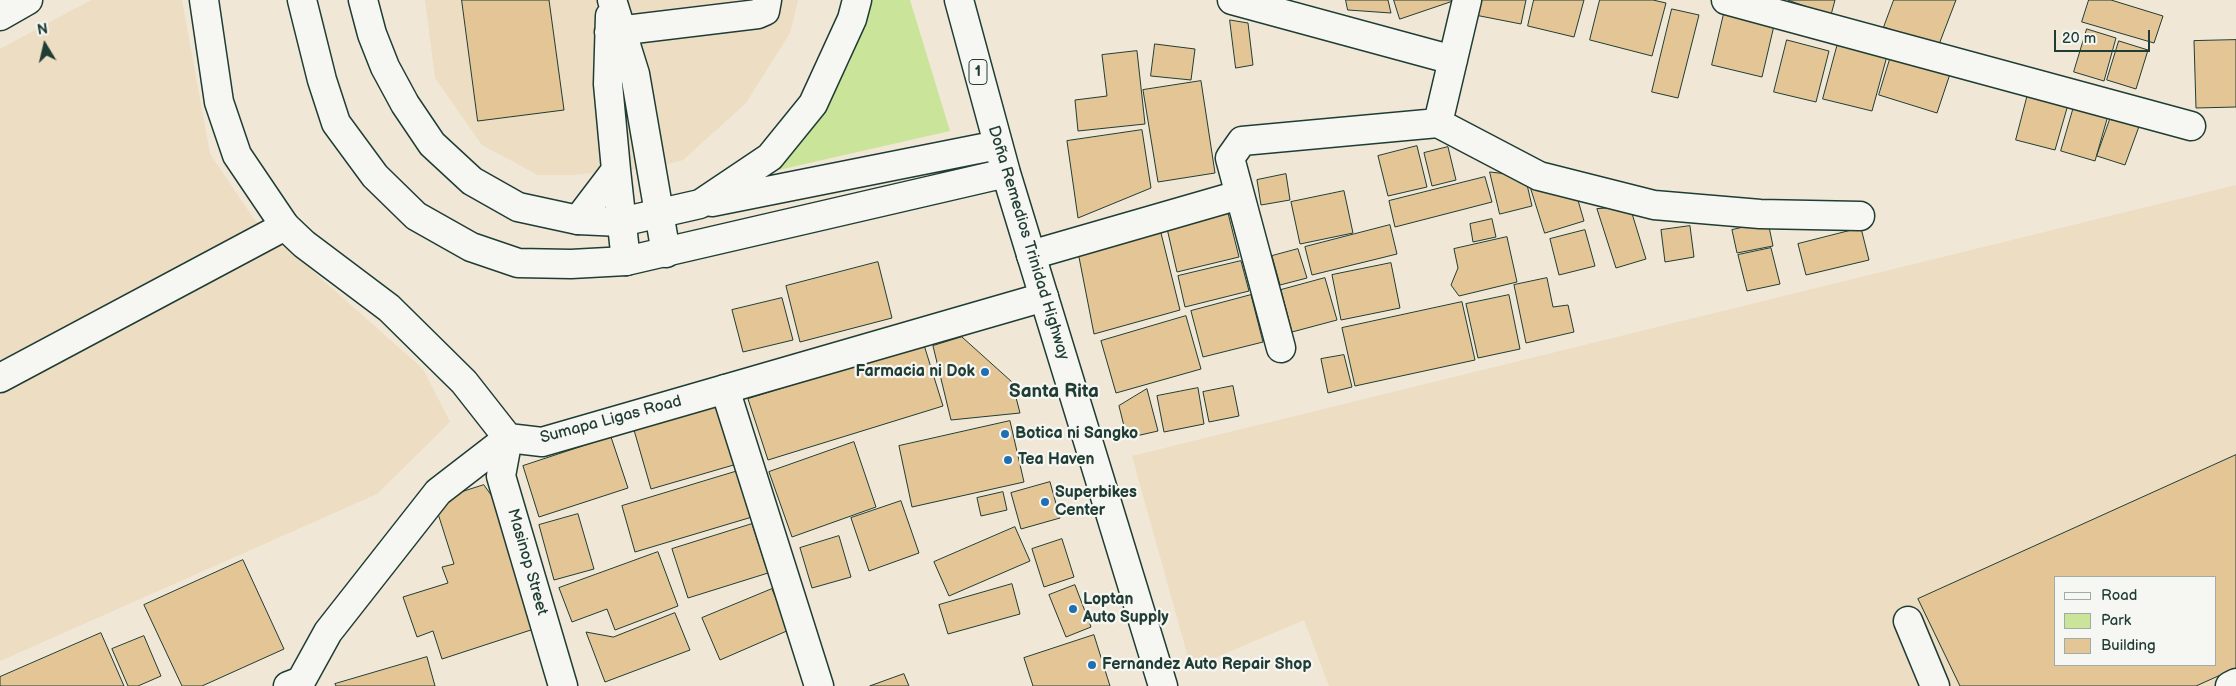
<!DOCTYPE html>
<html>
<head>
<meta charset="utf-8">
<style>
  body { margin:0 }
  #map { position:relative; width:2236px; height:686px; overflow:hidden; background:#f0e7d6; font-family:"Balsamiq Sans",sans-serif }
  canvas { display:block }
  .legend { position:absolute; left:2054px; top:576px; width:162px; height:90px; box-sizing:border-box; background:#f6f6f2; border:1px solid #a0aca6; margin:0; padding:6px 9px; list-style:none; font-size:15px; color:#1f3d34 }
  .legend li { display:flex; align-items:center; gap:10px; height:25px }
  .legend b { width:25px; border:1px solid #a0aca6 }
  .north { position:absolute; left:20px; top:20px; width:50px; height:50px; -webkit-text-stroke:4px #f6f6f2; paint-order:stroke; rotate:351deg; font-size:14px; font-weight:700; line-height:20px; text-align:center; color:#1f3d34 }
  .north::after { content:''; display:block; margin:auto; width:18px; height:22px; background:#1f3d34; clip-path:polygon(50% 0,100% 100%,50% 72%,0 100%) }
  .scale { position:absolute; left:2054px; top:30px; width:96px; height:22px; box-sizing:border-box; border:2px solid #1f3d34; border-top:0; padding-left:6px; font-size:15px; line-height:18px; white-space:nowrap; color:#1f3d34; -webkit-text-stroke:4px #f6f6f2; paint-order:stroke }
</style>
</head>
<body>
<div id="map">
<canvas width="2236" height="686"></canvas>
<ul class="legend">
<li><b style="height:6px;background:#f6f6f2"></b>Road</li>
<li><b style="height:14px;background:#cae49a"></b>Park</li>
<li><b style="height:14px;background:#e3c596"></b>Building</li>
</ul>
<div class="north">N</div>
<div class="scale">20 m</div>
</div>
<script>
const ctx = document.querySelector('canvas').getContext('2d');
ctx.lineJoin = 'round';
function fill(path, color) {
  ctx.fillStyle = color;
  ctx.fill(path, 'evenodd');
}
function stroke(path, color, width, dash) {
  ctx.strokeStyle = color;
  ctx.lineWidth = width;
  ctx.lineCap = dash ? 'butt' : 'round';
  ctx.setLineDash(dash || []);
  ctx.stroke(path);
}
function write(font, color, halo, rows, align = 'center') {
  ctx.font = font + ' "Balsamiq Sans",sans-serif';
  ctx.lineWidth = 4.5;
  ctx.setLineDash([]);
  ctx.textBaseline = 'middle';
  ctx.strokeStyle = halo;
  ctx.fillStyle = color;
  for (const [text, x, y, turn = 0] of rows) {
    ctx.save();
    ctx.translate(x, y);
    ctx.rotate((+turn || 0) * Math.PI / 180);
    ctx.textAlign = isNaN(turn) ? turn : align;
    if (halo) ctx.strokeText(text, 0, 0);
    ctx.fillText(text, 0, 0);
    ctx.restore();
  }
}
const built = new Path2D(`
  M91 0H182L210 154 254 219 423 369 450 422 377 494 0 661V49Z
  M425 0H798L790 33 746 103 683 160 653 168 570 175H538L482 145 435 78Z
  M2236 185V686H1329L1304 620 1191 668 1132 456ZM2055 577H2215V665H2055Z`);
const green = new Path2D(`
  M868 0H910L950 131 774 171 820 115 850 62Z`);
const building = new Path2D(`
  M462 0H549L564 110 478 121Z
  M1346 0H1388L1391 13 1348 10Z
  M1394 0H1456L1400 19Z
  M1479 0H1526L1521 24 1475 15Z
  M1534 0H1584L1574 37 1528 26Z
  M1600 0H1653L1666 3 1652 56 1590 40Z
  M1788 0H1835L1831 15Z
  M1894 0H1956L1938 47 1884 27Z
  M2089 0H2111L2163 16 2154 43 2082 22Z
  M1726 5 1776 17 1762 77 1712 65Z
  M1672 9 1699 15 1678 98 1652 92Z
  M1230 20 1248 23 1253 65 1236 68Z
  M2087 29 2116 38 2104 81 2074 72Z
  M1787 40 1829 51 1816 102 1774 92Z
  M2236 40V107L2196 108 2194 41Z
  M2119 41 2148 50 2136 89 2107 80Z
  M1838 43 1887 56 1872 111 1823 99Z
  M1155 44 1195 49 1191 80 1151 76Z
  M1137 51 1145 124 1078 131 1075 100 1107 96 1102 55Z
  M1891 56 1950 74 1937 113 1879 95Z
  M1201 81 1215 173 1158 182 1143 90Z
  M2029 90 2069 101 2055 150 2016 140Z
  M2075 103 2109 112 2095 161 2061 151Z
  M2113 111 2141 121 2125 165 2097 156Z
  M1142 130 1151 188 1078 218 1067 141Z
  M1417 146 1427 187 1388 196 1378 156Z
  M1448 147 1456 180 1432 186 1424 153Z
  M1490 172 1525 176 1532 206 1500 214Z
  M1286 174 1290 200 1261 205 1257 180Z
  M1485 177 1492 202 1395 227 1389 201Z
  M1528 179 1575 190 1584 221 1545 233Z
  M1344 191 1353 233 1300 244 1291 202Z
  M1630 207 1646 259 1616 268 1597 209Z
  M1227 209 1239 257 1177 272 1166 224Z
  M1492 219 1496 237 1473 242 1470 224Z
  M1768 222 1773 246 1737 253 1732 230Z
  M1159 225 1180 310 1094 334 1078 252Z
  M1390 225 1397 254 1312 275 1305 247Z
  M1690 226 1694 257 1665 262 1661 230Z
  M1861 228 1869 260 1806 275 1798 244Z
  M1585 230 1595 266 1559 275 1550 239Z
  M1507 237 1517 282 1459 296 1451 285 1458 268 1454 249Z
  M1771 248 1780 284 1747 291 1738 255Z
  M1298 249 1307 278 1280 285 1272 256Z
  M1241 261 1249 291 1185 307 1178 276Z
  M878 262 892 318 800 342 786 286Z
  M1391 263 1400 308 1341 320 1332 275Z
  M1325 278 1337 320 1292 332 1281 290Z
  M1547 278 1553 307 1568 305 1574 332 1526 343 1514 285Z
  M1251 295 1263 342 1203 357 1191 311Z
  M1509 295 1520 349 1478 358 1466 304Z
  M782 298 793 340 743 352 732 310Z
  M1462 302 1475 360 1355 386 1342 328Z
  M1186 316 1201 369 1116 393 1101 341Z
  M962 337 1012 382 1020 413 951 420 933 346Z
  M924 345 943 406 768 460 748 399Z
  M1344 355 1352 387 1328 393 1321 359Z
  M1233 386 1239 416 1209 422 1203 392Z
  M1198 388 1204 424 1164 432 1157 396Z
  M1147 389 1158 431 1127 438 1119 406Z
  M720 405 737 464 651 489 634 430Z
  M1010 421 1024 482 912 507 899 446Z
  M611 437 628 488 539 517 523 466Z
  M854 442 876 507 792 537 769 472Z
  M2236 455V668L2196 686H1960L1918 599ZM2055 577H2215V665H2055Z
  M738 471 752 517 635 552 622 506Z
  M1050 482 1060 518 1021 529 1011 493Z
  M484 485 496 502 537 628 442 659 433 631 417 637 403 597 448 583 442 567 454 564 434 501Z
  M1003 492 1007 510 981 516 977 498Z
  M901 501 919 553 869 571 851 518Z
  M578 514 594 569 554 580 539 525Z
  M752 524 768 573 688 598 672 549Z
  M1015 527 1030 561 949 596 934 562Z
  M839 536 851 577 812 588 800 548Z
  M1062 539 1074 577 1044 587 1032 549Z
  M658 552 678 606 615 630 607 609 572 622 559 588Z
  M243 560 284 649 202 686H182L144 605Z
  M1012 584 1020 614 948 634 939 605Z
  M1075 585 1091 627 1066 637 1049 595Z
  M772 589 789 630 720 660 702 618Z
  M675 613 690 650 605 682 586 632 613 637Z
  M101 633 124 686H0V677Z
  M1094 635 1110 686H1033L1024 658Z
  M144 636 161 676 138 686H128L112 649Z
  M427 657 435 686H336L335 684Z
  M904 674 909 686H870Z`);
const minor = new Path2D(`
  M612 0 635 74 666 253
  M1232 0 1453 60
  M1726 0 2191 126
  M0 16 28 0
  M609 32 758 14 765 11 767 0
  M1438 123 1539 176 1654 205 1760 214 1860 216
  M616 170 626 261
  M578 220 616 170 608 84 610 16
  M1031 255 1239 195
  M1281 348 1230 158 1242 141 1438 123 1467 0
  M0 378 285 226
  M725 389 819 686
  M508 438 501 476 563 686
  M1908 621 1935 686
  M288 686 301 681 328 632 438 492 508 438
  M2230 686 2236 683`);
const major = new Path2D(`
  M204 0 219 102 237 155 285 226 304 244 389 308 464 382 508 438 542 442 1044 297`);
const highway = new Path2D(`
  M302 0 322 80 336 123 375 176 416 216 471 247 518 263 571 264 626 261 1006 173
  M363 0 372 34 385 67 405 104 432 144 472 181 518 207 578 220 621 222 700 204 770 157 813 104 852 19 857 0
  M959 0 1006 173 1163 686
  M712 202 998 145`);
const markers = [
  [985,372,5,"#1f6fb2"],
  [1005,434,5,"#1f6fb2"],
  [1008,460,5,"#1f6fb2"],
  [1045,502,5,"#1f6fb2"],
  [1073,609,5,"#1f6fb2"],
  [1092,665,5,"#1f6fb2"]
];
const shields = [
  [978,72,18]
];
const shieldNames = [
  ["1",978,72]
];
const streetNames = [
  ["Doña Remedios Trinidad Highway",1028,243,73],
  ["Sumapa Ligas Road",611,420,-15],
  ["Masinop Street",527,562,74]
];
const poiNames = [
  ["Farmacia ni Dok",975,372,"right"],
  ["Botica ni Sangko",1015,434],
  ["Tea Haven",1018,460],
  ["Superbikes",1055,493],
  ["Center",1055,511],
  ["Loptan",1083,600],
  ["Auto Supply",1083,618],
  ["Fernandez Auto Repair Shop",1102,665]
];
const quarterNames = [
  ["Santa Rita",1054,392]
];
fill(built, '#ecddc3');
fill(green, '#cae49a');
fill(building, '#e3c596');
stroke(building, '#1f3d34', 1);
stroke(minor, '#1f3d34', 31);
stroke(major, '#1f3d34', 31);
stroke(highway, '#1f3d34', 31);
stroke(minor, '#f6f6f2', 28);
stroke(major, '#f6f6f2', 28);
stroke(highway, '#f6f6f2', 28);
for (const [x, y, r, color] of markers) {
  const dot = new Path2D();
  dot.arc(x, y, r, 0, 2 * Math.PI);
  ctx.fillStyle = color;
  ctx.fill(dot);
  stroke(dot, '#f6f6f2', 2);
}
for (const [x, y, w] of shields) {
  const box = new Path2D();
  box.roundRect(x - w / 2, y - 12.5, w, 25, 4);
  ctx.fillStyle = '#f6f6f2';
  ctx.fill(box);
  stroke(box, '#1f3d34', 1);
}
write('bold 15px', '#1f3d34', null, shieldNames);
write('16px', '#1f3d34', '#f6f6f2', streetNames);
write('bold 16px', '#1f3d34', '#f6f6f2', poiNames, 'left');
write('bold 19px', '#1f3d34', '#f6f6f2', quarterNames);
</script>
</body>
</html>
